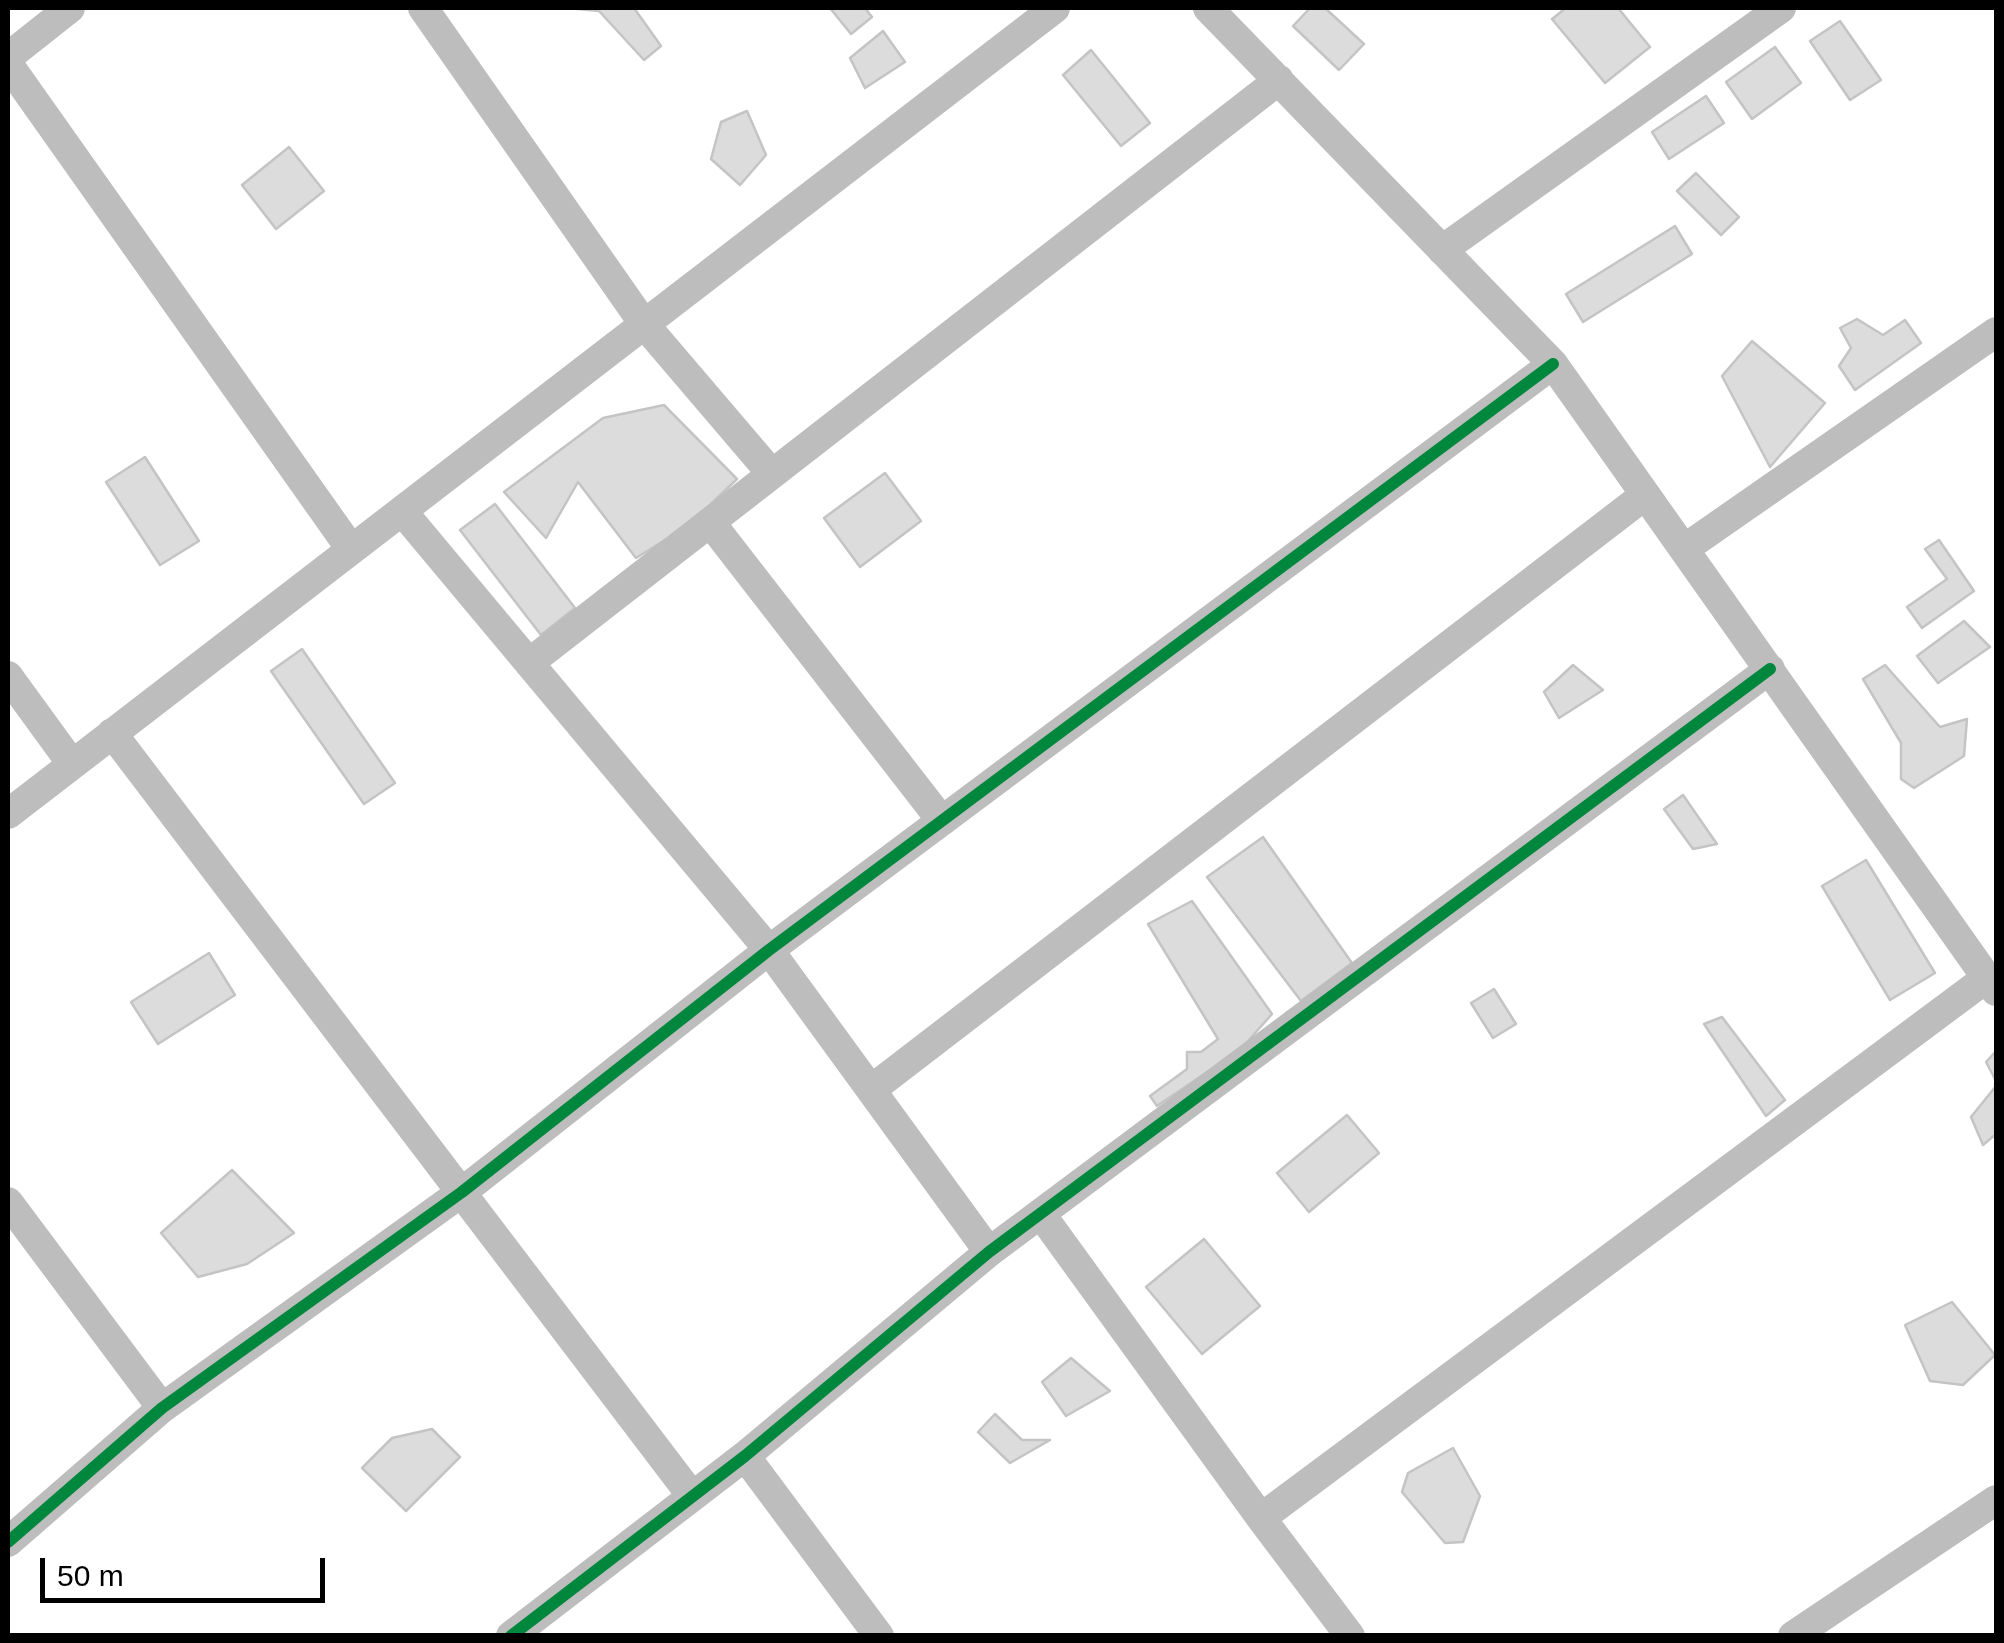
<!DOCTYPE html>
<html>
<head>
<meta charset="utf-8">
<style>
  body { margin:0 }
  #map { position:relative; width:2004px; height:1643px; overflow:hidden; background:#fff; font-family:Helvetica,sans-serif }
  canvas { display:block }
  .frame { position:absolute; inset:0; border:10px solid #000; pointer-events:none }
  .scale { position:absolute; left:40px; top:1558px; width:285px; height:45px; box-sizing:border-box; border:5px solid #000; border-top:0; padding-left:12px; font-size:30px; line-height:35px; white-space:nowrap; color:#000; -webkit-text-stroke:8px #fff; paint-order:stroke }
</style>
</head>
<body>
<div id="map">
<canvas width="2004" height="1643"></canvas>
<div class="frame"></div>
<div class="scale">50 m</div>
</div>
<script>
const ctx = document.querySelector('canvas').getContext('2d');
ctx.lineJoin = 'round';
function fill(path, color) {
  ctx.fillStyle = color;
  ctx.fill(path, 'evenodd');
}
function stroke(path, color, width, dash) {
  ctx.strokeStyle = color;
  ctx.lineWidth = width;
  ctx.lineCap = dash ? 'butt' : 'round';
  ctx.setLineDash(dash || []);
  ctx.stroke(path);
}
const building = new Path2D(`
  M567 8H634L661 46 644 60 599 11Z
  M830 8H865L872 17 851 34Z
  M1310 8H1325L1364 44 1339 70 1293 26Z
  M1566 8H1618L1650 47 1605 83 1552 19Z
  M1840 21 1881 80 1850 100 1810 41Z
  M883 31 905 62 865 88 850 58Z
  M1775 47 1801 83 1752 119 1726 82Z
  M1091 50 1150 123 1121 146 1063 75Z
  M1706 96 1724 123 1669 159 1652 132Z
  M747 111 766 155 740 185 711 159 721 122Z
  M289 147 324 191 276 229 242 185Z
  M1696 173 1739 217 1721 235 1677 191Z
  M1675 226 1692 254 1583 322 1566 294Z
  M1857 319 1883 335 1905 320 1921 343 1855 390 1839 366 1851 348 1840 328Z
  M1752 341 1825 403 1770 467 1722 376Z
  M664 405 737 479 689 525 636 558 578 482 546 538 504 492 603 418Z
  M145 457 199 541 160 565 106 482Z
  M885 473 921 521 860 567 824 518Z
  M495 504 575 608 541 635 460 530Z
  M1939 540 1974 591 1922 628 1907 607 1947 579 1925 549Z
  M1964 621 1990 647 1938 683 1917 656Z
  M302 649 395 783 364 804 271 671Z
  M1573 665 1603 690 1559 718 1544 692Z
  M1885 665 1940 727 1967 719 1964 756 1914 788 1901 779V743L1863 679Z
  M1683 795 1717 844 1693 849 1664 809Z
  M1263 837 1352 963 1301 1001 1207 877Z
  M1866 860 1935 973 1890 1000 1822 886Z
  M1192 901 1272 1014 1241 1049 1157 1106 1150 1096 1187 1069V1052H1201L1218 1039 1148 924Z
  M209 953 235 995 158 1044 131 1002Z
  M1494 989 1516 1024 1493 1038 1471 1003Z
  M1722 1017 1785 1100 1766 1116 1704 1024Z
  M1996 1051V1081L1986 1062Z
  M1996 1086V1134L1983 1145 1971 1117Z
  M1347 1115 1379 1153 1309 1212 1277 1173Z
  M232 1170 294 1233 247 1264 198 1277 161 1233Z
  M1204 1239 1260 1306 1202 1354 1146 1287Z
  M1952 1302 1995 1355 1963 1385 1930 1381 1905 1325Z
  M1071 1358 1110 1391 1066 1416 1042 1382Z
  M995 1414 1022 1440H1050L1010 1463 978 1432Z
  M432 1429 460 1457 406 1511 362 1468 392 1438Z
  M1453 1448 1480 1496 1463 1542 1445 1543 1402 1492 1408 1473Z`);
const street = new Path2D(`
  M423 8 644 324 772 474
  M1208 8 1553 364 1996 991
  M8 57 70 8
  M8 64 351 549
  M1442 250 1781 8
  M402 511 769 950 989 1252
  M710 522 942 821
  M1684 549 1996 332
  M529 663 1279 80
  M8 676 72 764
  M112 733 692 1496
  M8 814 1055 8
  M872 1089 1645 495
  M8 1202 162 1408
  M1043 1217 1261 1518 1988 977
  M745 1456 879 1636
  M1261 1518 1350 1636
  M8 1542 162 1408 462 1192 769 950 1553 364
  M511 1636 745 1456 989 1252 1770 669
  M1793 1636 1996 1500`);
const cycleway = new Path2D(`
  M8 1542 162 1408 462 1192 769 950 1553 364
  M511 1636 745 1456 989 1252 1770 669`);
fill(building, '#dcdcdc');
stroke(building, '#c4c4c4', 2.5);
stroke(street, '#bdbdbd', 30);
stroke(cycleway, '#00873e', 12);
</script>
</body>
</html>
